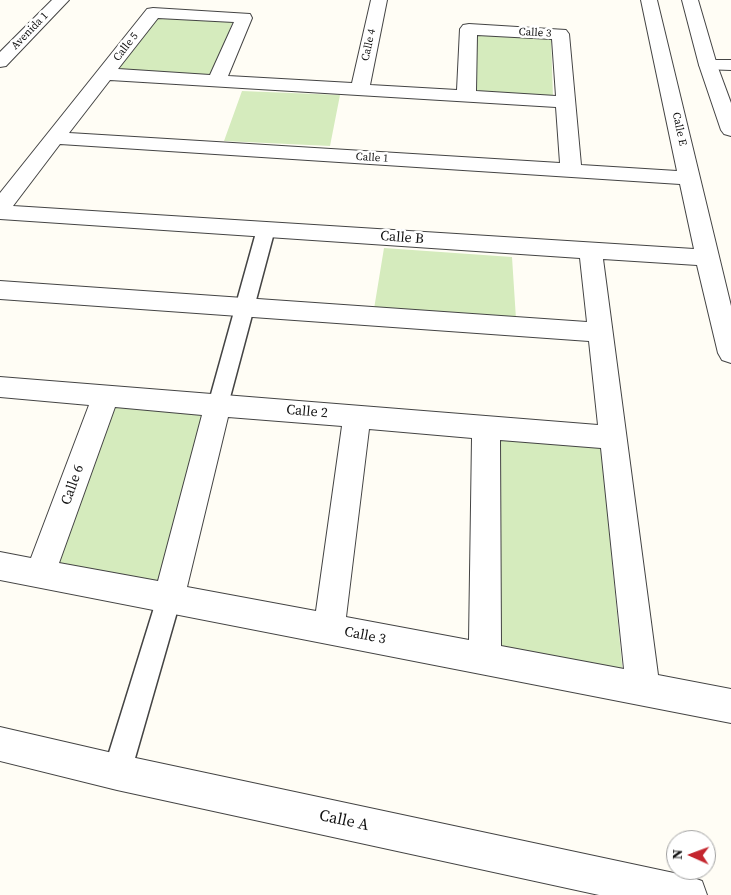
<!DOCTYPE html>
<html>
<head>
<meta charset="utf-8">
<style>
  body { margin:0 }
  #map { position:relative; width:731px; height:895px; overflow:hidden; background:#fffdf5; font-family:"Source Serif 4",serif }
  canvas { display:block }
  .north { position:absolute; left:666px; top:830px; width:50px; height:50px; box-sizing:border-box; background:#fff; border:1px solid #a0a0a0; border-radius:50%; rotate:272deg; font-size:14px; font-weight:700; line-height:20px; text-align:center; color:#111 }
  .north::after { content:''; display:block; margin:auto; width:18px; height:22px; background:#c4262e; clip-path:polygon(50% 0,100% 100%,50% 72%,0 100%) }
</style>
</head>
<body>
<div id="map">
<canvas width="731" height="895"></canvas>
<div class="north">N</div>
</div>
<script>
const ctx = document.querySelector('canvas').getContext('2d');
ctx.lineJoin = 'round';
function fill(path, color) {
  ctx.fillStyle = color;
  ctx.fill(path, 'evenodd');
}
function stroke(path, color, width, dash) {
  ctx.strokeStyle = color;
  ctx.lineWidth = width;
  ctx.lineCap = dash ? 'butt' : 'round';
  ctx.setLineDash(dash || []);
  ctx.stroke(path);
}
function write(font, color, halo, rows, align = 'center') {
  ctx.font = font + ' "Source Serif 4",serif';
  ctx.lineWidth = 5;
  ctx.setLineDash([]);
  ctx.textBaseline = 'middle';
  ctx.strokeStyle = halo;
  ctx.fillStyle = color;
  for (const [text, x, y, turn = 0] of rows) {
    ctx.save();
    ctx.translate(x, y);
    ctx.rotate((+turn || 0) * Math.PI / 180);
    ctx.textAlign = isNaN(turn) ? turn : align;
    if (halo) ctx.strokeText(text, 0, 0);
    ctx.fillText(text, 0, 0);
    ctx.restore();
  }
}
const green = new Path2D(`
  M157 17 233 21 211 78 116 71Z
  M476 33 551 38 553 97 475 92Z
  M242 91 340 95 330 146 224 141Z
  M384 248 512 257 516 319 374 309Z
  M112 404 209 415 164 588 54 566Z
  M493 438 601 446 623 675 495 650Z`);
const pedestrian = new Path2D(`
  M266 223 272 225 275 229 228 405 225 411 218 413 211 411 208 405 257 229 260 225Z
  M169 586 178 590 181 598 131 772 127 782 117 786 107 782 103 772 157 598 160 590Z`);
const minor = new Path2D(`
  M52 0H69L6 66 0 67V52Z
  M371 0H387L370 85 457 90 460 29 463 25 469 24 566 30 569 34 581 165 677 171 641 0H657L731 306V363L722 360 718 353 697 265 603 259 658 675 731 689V723L0 580V552L31 558 89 405 0 397V377L598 425 589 341 0 299V281L587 322 580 258 0 219V193L147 9 153 8 250 14 252 18 228 76 352 83ZM158 18 234 22 210 75 118 69ZM477 35 552 39 556 96 476 91ZM110 80 556 107 560 163 69 133ZM60 144 680 184 694 249 13 206ZM115 407 202 415 158 581 59 563ZM228 417 342 426 316 611 187 587ZM369 429 472 438 469 640 346 617ZM500 440 601 448 624 669 501 646Z
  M708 60H731V70L702 69 699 65 702 61Z
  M0 727 117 754 688 876 702 881 707 895H599L117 790 0 761Z`);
const tertiary = new Path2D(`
  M682 0H698L717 65 731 103V136L724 134 721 130 699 65Z`);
const farStreetnames = [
  ["Avenida 1",30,31,-46],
  ["Calle 3",535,33,3],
  ["Calle 4",369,45,-78],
  ["Calle 5",126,47,-52],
  ["Calle E",679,129,78],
  ["Calle 1",372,158,4]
];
const streetNames = [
  ["Calle B",402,238,4],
  ["Calle 2",307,412,5],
  ["Calle 6",73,485,-70],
  ["Calle 3",365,636,11]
];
const nearStreetnames = [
  ["Calle A",344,821,12]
];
fill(green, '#d5ebbd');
stroke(pedestrian, '#444', 3);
stroke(minor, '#444', 2);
stroke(tertiary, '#444', 2);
fill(pedestrian, '#fff');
fill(minor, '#fff');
fill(tertiary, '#fff');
write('11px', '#111', '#fff', farStreetnames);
write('14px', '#111', '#fff', streetNames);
write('16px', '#111', '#fff', nearStreetnames);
</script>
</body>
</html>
